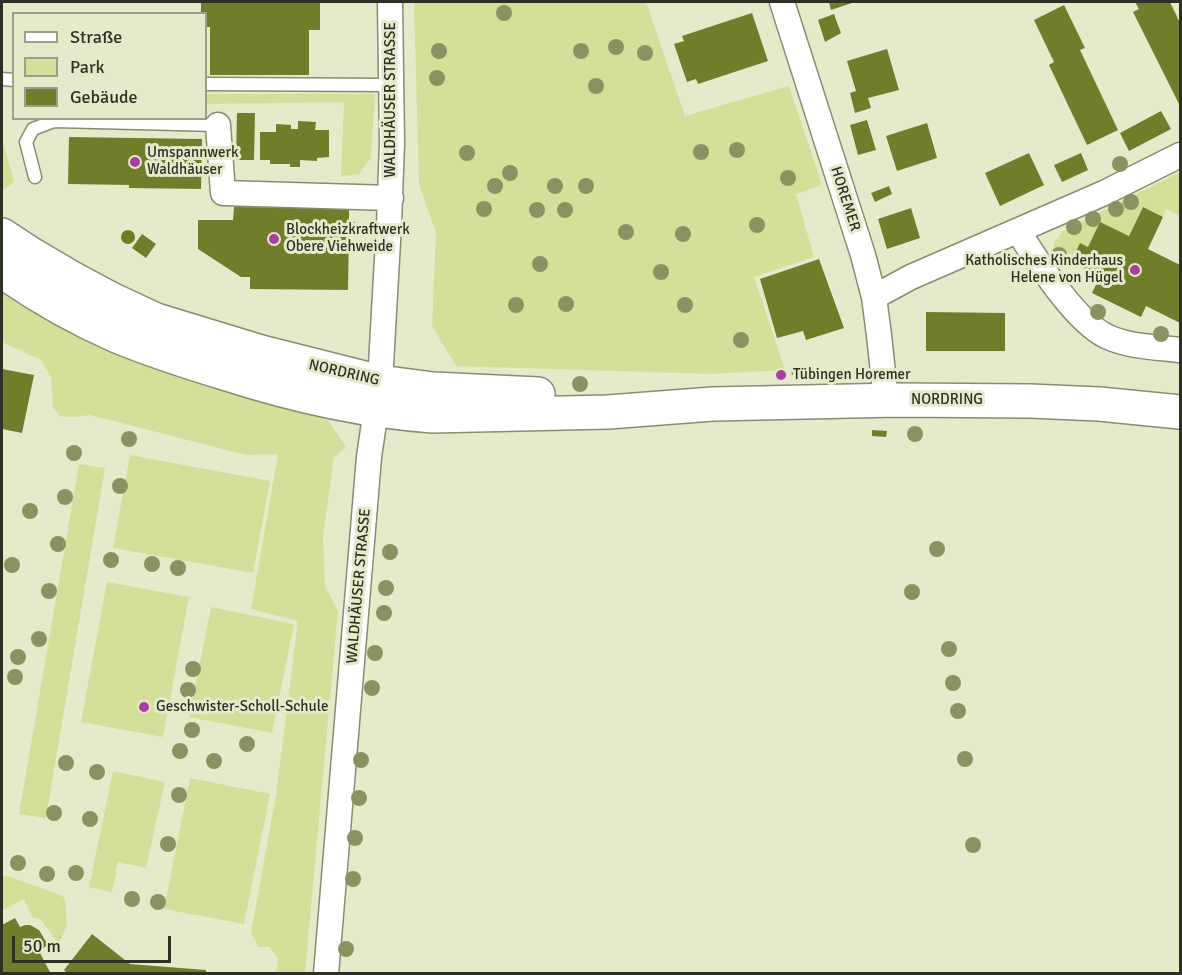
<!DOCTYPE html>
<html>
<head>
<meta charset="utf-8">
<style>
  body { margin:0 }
  #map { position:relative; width:1182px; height:975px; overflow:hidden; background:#e4ebcb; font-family:Signika,sans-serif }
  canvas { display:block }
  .frame { position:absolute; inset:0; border:3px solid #2d3024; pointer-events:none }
  .legend { position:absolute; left:12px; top:12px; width:195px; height:108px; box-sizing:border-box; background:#e4ebcb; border:2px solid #9ba088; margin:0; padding:8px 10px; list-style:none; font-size:18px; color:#2d3024 }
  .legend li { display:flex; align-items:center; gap:12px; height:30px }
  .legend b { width:30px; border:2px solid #9ba088 }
  .scale { position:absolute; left:12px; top:936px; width:159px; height:27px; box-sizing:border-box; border:3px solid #2d3024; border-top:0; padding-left:8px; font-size:18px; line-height:21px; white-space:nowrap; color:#2d3024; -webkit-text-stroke:4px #e4ebcb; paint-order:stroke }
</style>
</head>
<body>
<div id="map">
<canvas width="1182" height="975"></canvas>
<div class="frame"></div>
<ul class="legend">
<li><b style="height:8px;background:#fff"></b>Straße</li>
<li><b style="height:16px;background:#d4e099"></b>Park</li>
<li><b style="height:16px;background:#727d2b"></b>Gebäude</li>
</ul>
<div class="scale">50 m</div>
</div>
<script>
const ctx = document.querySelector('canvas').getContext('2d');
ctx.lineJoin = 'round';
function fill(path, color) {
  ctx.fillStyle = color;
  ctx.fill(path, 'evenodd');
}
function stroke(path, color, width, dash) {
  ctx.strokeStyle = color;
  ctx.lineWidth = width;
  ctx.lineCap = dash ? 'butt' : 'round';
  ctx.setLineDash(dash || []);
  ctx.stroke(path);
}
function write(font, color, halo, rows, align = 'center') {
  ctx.font = font + ' Signika,sans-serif';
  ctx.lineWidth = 6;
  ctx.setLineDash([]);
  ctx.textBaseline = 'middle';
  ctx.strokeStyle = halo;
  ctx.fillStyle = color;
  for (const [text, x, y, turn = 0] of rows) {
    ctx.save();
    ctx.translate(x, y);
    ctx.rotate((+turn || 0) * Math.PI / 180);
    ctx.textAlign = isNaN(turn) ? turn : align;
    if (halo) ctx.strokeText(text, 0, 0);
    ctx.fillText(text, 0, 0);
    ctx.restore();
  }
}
const green = new Path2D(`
  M414 2H646L685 116 789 86 822 185 796 194 814 257 754 277 785 370 710 374 456 366 432 326 436 233 419 184Z
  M206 94H375L371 158 359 174 341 176 344 102 206 104Z
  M2 138 14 182 2 191Z
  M1180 172V216L1166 209 1163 217 1143 207 1129 236 1100 222 1088 247 1080 244 1071 262 1054 256V243L1063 231Z
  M2 287 111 347 176 376 328 420 346 447 334 458 323 537 325 586 338 611 305 973H276L278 958 269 947H259L251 933 276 795 298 621 251 609 278 454 246 455 90 415 73 417 60 416 53 407 51 377 41 360 2 342Z
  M130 455 270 481 253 573 113 548Z
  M79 464 105 468 46 818 19 814Z
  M107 582 189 597 163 737 81 722Z
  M211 607 294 624 272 733 189 717Z
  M113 771 165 782 146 868 118 862 112 892 89 887Z
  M190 778 270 794 244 924 164 909Z
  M2 876H7L61 895 65 899 67 925 59 944 40 919 33 918 24 899 2 911Z`);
const building = new Path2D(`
  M201 2H320V30H309V75H210V27H206V14H201Z
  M829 2H855L831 10Z
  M1135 2H1170L1180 23V103L1179 104 1133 12 1139 9Z
  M1064 5 1085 48 1080 50 1118 130 1087 145 1049 65 1054 62 1034 20Z
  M752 13 768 61 698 84 696 79 687 82 674 44 684 41 682 36Z
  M834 14 841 33 825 42 818 20Z
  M887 49 899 90 868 98 871 108 855 113 850 93 856 91 847 61Z
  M1161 111 1171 129 1129 151 1120 133Z
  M237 113H255L254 160H236Z
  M867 120 876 150 858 155 850 125Z
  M298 121 316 122 315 130H329V157L317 158V161L300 160V167H290V164H270V160H260V132H276V124L291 125V129H298Z
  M927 123 937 158 897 171 886 136Z
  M69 137 202 139 201 189 129 188V185L68 184Z
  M1029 153 1044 185 1000 206 985 173Z
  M1081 153 1088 170 1062 182 1054 165Z
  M889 186 892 194 875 202 871 193Z
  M234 207 349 208V221L355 222V229H349L348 290 250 289V277H241L198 249V220H233Z
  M1143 207 1163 217 1148 249 1180 265V323L1146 306 1141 317 1092 293 1100 276 1071 262 1080 243 1088 247 1100 222 1129 236Z
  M911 208 920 238 887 249 878 219Z
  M121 237a7 7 0 1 1 14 0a7 7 0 1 1-14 0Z
  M142 234 156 244 146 258 132 248Z
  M819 259 844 328 806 340 803 331 777 338 760 279Z
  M926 312 1005 313V351H926Z
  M806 368V374L792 375 791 369Z
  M2 369 34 375 22 433 2 429Z
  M872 430 887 431 886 437 872 436Z
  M15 918 20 927 25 925H30L39 930 48 945 39 951 51 974H2V925Z
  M92 934 130 964 206 970V974H68L64 970Z`);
const lane = new Path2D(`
  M2 79 14 80
  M206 84 391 85
  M35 177 26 142 33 129 54 121 218 125`);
const street = new Path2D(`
  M782 2 863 255 874 297 879 335 884 382V400
  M218 125 223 193 391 198
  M1018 231C1037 261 1076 323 1108 337 1130 347 1156 347 1180 350
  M874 297 911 277 1104 193 1180 155
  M326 974 369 457 380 382 389 224 392 143 390 2`);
const secondary = new Path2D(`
  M2 235 31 254 70 277 113 300 156 320 261 352 380 382 433 389 538 394
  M2 271C36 295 78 319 117 336 151 350 188 362 224 373 292 395 361 411 433 416L608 412 713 404 897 400 1030 401 1099 404 1180 412`);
const trees = [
  [504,13],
  [616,47],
  [439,51],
  [581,51],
  [645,53],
  [437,78],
  [596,86],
  [737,150],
  [701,152],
  [467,153],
  [1120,164],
  [510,173],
  [788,178],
  [495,186],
  [555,186],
  [586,186],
  [1131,202],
  [484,209],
  [1116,209],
  [537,210],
  [565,210],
  [1093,219],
  [757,225],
  [1074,227],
  [626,232],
  [683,234],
  [1059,255],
  [540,264],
  [661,272],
  [566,304],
  [516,305],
  [685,305],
  [1098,312],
  [1161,334],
  [741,340],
  [580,384],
  [915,434],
  [129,439],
  [74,453],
  [120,486],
  [65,497],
  [30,511],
  [58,544],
  [937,549],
  [390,552],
  [111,560],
  [152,564],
  [12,565],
  [178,568],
  [386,588],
  [49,591],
  [912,592],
  [384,613],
  [39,639],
  [949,649],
  [375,653],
  [18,657],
  [193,669],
  [15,677],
  [953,683],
  [372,688],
  [188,690],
  [958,711],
  [192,730],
  [247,744],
  [180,751],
  [965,759],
  [361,760],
  [214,761],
  [66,763],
  [97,772],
  [179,795],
  [359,798],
  [54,813],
  [90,819],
  [355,838],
  [168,844],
  [973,845],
  [18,863],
  [76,873],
  [47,874],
  [353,879],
  [132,899],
  [158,902],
  [346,949]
];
const markers = [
  [135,162,6,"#a93fa0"],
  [274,239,6,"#a93fa0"],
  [1135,270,6,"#a93fa0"],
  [781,375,6,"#a93fa0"],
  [144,707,6,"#a93fa0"]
];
const streetNames = [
  ["WALDHÄUSER STRASSE",391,100,-90],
  ["HOREMER",845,199,72],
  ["NORDRING",344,373,13],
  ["NORDRING",947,400],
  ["WALDHÄUSER STRASSE",359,586,-85]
];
const poiNames = [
  ["Umspannwerk",147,153],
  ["Waldhäuser",147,170],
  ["Blockheizkraftwerk",286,230],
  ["Obere Viehweide",286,247],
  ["Katholisches Kinderhaus",1123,261,"right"],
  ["Helene von Hügel",1123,278,"right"],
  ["Tübingen Horemer",793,375],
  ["Geschwister-Scholl-Schule",156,707]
];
fill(green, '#d4e099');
fill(building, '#727d2b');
stroke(lane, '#878d70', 15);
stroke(street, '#878d70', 27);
stroke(secondary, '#878d70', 36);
stroke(lane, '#fff', 12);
stroke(street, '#fff', 24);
stroke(secondary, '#fff', 33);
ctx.fillStyle = '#8b9261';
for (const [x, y] of trees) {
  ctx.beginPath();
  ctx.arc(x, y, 8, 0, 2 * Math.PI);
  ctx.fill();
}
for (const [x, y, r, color] of markers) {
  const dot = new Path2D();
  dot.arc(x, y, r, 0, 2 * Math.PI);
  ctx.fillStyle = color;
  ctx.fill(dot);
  stroke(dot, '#e4ebcb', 2);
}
write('15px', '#2d3024', '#e4ebcb', streetNames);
write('15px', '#2d3024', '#e4ebcb', poiNames, 'left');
</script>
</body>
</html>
